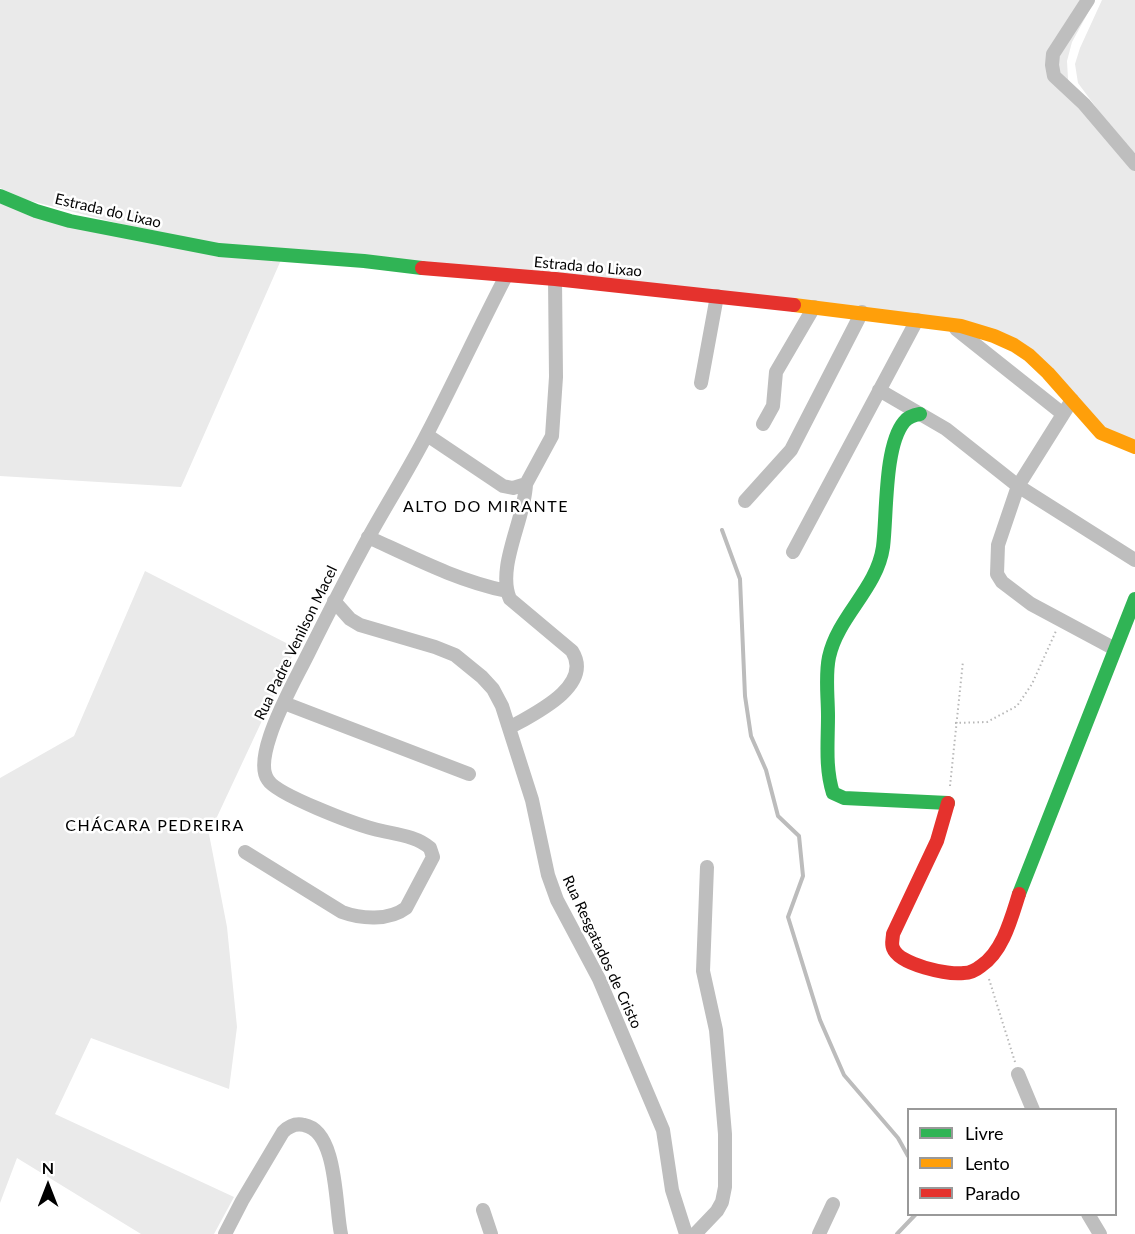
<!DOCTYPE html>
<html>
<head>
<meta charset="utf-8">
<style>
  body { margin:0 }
  #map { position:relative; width:1135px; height:1234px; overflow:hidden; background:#fff; font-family:Lato,sans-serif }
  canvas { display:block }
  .legend { position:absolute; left:907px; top:1108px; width:210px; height:108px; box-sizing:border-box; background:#fff; border:2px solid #999; margin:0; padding:8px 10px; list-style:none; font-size:18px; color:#000 }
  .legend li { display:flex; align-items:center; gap:12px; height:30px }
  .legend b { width:30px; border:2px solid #999 }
  .north { position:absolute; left:18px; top:1156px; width:60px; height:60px; -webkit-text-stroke:4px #fff; paint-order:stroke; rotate:0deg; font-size:16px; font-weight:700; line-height:24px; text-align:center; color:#000 }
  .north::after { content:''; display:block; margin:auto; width:21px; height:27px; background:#000; clip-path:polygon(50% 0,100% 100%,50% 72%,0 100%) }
</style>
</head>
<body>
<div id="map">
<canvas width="1135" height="1234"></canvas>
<ul class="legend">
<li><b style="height:8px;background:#30b455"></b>Livre</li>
<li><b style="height:8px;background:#ff9f0a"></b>Lento</li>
<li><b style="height:8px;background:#e5322d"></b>Parado</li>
</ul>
<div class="north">N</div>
</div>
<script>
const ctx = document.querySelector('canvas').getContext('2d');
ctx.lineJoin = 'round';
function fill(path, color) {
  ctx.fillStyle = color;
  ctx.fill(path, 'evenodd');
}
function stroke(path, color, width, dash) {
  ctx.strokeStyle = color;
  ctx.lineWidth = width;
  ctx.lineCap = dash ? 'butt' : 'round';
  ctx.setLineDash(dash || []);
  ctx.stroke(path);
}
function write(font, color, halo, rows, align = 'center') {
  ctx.font = font + ' Lato,sans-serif';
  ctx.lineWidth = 5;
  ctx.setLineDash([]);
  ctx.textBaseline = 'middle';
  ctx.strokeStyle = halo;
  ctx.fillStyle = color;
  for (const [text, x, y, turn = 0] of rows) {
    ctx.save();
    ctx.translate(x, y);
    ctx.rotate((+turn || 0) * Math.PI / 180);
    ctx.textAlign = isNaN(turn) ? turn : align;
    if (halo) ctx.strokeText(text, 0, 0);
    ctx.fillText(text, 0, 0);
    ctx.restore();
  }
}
const green = new Path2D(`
  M0 0H1095L1072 42 1067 61 1068 79 1074 98 1135 168V442L1106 430 997 331 225 246 140 229 27 200 0 188Z
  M1102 0H1135V160L1078 83 1075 64 1080 48Z
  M0 203 281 260 181 487 0 476Z
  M145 571 296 648 209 834 227 927 237 1027 229 1089 91 1038 55 1114 234 1197 214 1234H141L17 1158 0 1203V778L74 736Z`);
const stream = new Path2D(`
  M722 530 740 579 745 696 751 736 766 770 778 816 799 836 803 876 788 917 820 1020 844 1075 898 1138 908 1156
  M897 1234 916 1214`);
const path = new Path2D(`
  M955 723 987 722 1017 706 1032 684 1056 631
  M950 786 963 661
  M989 979 1015 1062`);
const street = new Path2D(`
  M1088 0 1053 54 1052 65 1054 76 1084 104 1135 164
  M956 329 1063 414
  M701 383 717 296
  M879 390 946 429 1018 486 1135 560
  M1072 400 1018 486 998 545 997 574 1002 582 1031 604 1115 649
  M763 424 773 406 776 372 814 307
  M427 435 503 486 513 488 526 484 552 436 556 377 555 279
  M745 501 791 450 862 312
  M368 537C414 558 458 581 507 591
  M793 552 917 320
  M334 601 350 619 360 625 435 647 455 655 482 677 493 689 502 706 532 800 548 875 557 900 599 979 663 1130 672 1190 686 1234
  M284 703 469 774
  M509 728C534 714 594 686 572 651L510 599C496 567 525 519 526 484
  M245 852 342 912C361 919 389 921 406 908L433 857 430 848C416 835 392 834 374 829 355 824 277 795 268 780 260 769 266 748 270 736 279 708 295 680 308 654 325 620 342 586 360 553 381 513 406 475 427 434 454 382 479 328 506 276
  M1018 1074 1033 1110
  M483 1210 491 1234
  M1088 1214 1100 1234
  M225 1234 242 1201 283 1132C289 1126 296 1123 304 1125 338 1131 335 1207 341 1234
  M695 1234 717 1211 722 1202 725 1187V1134L716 1030 703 971 707 867
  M819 1234 833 1204`);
const fast = new Path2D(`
  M0 196 36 211 70 221 219 250 364 261 422 268
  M920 414C914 415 908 417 904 422 884 446 887 516 883 547 877 589 838 616 829 657 825 676 828 696 828 716 828 742 825 768 833 793L844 798 948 803
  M1019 894 1135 599`);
const slow = new Path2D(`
  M794 305 961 326 994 336 1014 345 1029 355 1048 373 1101 433 1135 447`);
const jam = new Path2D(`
  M422 268 555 279 794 305
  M948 803 937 841 893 934C893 938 891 944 893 948 899 965 948 975 964 973 970 973 976 970 981 966 1003 951 1011 919 1019 894`);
const streetNames = [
  ["Estrada do Lixao",108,211,13],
  ["Estrada do Lixao",588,267,5],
  ["Rua Padre Venilson Macel",296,643,-64],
  ["Rua Resgatados de Cristo",602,952,65]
];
const neighbourhoodNames = [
  ["ALTO DO MIRANTE",486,507],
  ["CHÁCARA PEDREIRA",155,826]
];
fill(green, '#eaeaea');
stroke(stream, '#bcbcbc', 4);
stroke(path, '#b8b8b8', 2, [1.5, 3]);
stroke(street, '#bebebe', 14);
stroke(fast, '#30b455', 14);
stroke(slow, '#ff9f0a', 14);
stroke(jam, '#e5322d', 14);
write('15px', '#000', '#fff', streetNames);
ctx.letterSpacing = '1.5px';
write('16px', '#000', '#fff', neighbourhoodNames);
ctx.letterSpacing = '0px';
</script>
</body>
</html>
